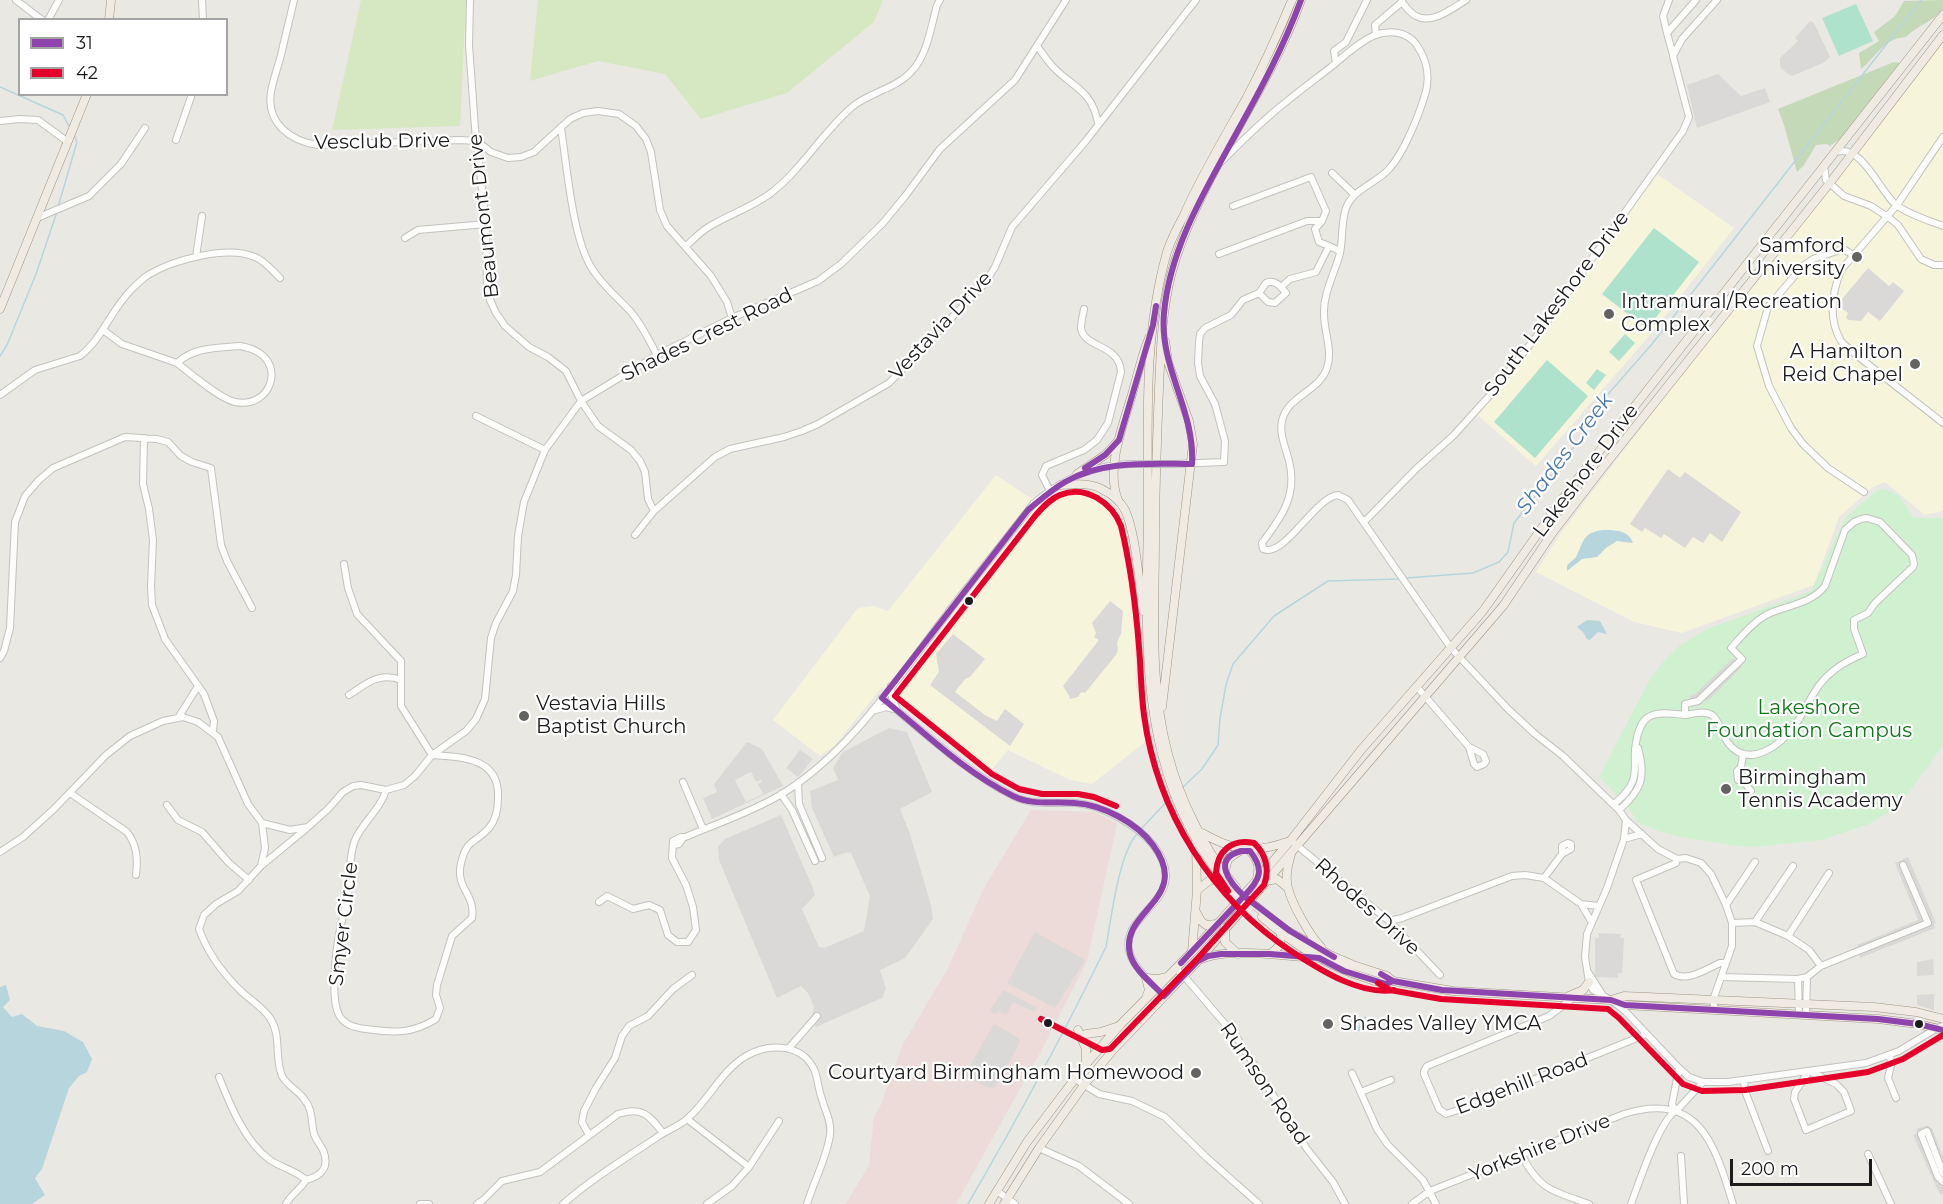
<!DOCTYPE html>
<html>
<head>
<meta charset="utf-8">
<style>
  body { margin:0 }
  #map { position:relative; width:1943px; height:1204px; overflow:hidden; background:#eae8e3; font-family:Montserrat,sans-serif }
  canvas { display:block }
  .legend { position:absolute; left:18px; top:18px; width:210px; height:78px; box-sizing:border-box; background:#fff; border:2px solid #a4a4a4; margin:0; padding:8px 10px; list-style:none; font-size:18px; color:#1b1b1b }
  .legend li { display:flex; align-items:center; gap:12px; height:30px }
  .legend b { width:30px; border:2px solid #a4a4a4 }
  .scale { position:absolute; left:1730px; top:1159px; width:142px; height:27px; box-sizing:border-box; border:3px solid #1b1b1b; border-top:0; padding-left:8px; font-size:18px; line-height:21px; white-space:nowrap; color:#1b1b1b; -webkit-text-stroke:4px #fff; paint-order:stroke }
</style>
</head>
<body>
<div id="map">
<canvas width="1943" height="1204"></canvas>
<ul class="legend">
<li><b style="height:8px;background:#8e44ad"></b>31</li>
<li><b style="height:8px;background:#e4002b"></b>42</li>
</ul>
<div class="scale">200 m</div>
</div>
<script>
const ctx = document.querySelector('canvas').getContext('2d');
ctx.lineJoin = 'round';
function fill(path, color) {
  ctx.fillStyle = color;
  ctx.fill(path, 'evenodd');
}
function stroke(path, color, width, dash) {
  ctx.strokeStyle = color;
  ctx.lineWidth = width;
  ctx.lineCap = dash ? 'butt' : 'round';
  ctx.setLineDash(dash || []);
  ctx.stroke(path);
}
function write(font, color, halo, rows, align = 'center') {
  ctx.font = font + ' Montserrat,sans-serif';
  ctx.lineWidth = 4.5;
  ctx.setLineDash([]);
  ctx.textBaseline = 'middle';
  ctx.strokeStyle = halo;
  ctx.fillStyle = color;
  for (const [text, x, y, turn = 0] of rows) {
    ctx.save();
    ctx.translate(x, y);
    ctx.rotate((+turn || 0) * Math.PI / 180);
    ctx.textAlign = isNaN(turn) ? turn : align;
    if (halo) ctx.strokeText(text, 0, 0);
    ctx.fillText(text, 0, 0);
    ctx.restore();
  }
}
const commercial = new Path2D(`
  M1031 810 1094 812 1117 824 1087 961 1040 1053 956 1204H846L869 1165 874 1117 880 1107 903 1044 947 970 984 888Z`);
const education = new Path2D(`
  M1943 32V511L1925 515 1885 482 1873 487 1839 517 1814 585 1682 633 1634 622 1536 572 1561 533Z
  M1654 172 1734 228 1649 336 1536 466 1474 412 1524 353Z
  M996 475 1027 496 1048 504 1073 492 1095 491 1109 502 1121 517 1126 533 1134 585 1136 687 1145 742 1092 784 1070 780 1008 750 990 772 933 730 882 687 835 745 820 756 773 720 858 608 873 606 888 611Z`);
const grass = new Path2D(`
  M361 0H466L460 126 332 130Z
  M538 0H883L874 22 787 93 701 119 665 74 598 61 530 81Z`);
const forest = new Path2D(`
  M1943 0V9C1933 22 1917 25 1906 37 1884 38 1876 57 1861 69L1859 53 1879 41 1874 32 1895 16 1904 1Z
  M1894 62 1900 63 1840 139 1830 146 1827 144 1816 145 1804 165 1797 172 1784 125 1778 109Z`);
const park = new Path2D(`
  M1884 489 1898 495 1914 518H1943V745L1911 790 1891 810 1869 824 1822 840 1753 847 1730 845 1685 838 1660 832 1637 822 1629 808 1599 777 1649 681 1661 664 1679 646 1707 629 1811 591 1845 518 1877 490Z`);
const pitch = new Path2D(`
  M1856 4 1873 41 1839 56 1822 18Z
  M1654 228 1699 262 1647 329 1602 294Z
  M1625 334 1635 343 1619 361 1609 352Z
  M1547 360 1588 396 1535 458 1494 422Z
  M1597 369 1606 375 1594 390 1586 383Z`);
const parking = new Path2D(`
  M1810 21 1814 23 1830 57 1823 63 1792 76 1788 74 1780 67V58L1798 41 1795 38Z
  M1718 74 1741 96 1765 88 1770 102 1697 128 1687 85Z
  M1868 268 1889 286 1893 282 1904 291 1880 321 1868 312 1861 321 1849 320 1846 318 1848 313 1837 305Z
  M1668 469 1680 478 1685 472 1741 512 1722 542 1710 533 1703 543 1693 537 1685 548 1664 534 1661 538 1645 528 1642 532 1630 524Z
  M1110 601 1123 611 1121 634 1117 642 1118 650 1116 655 1085 693 1081 692 1078 697 1070 699 1069 696 1063 686 1099 640 1094 637 1096 633 1092 623Z
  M953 634 985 659 970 677 965 679 955 692 985 715 997 721 1005 709 1024 724 1010 746 930 685 939 672 936 654Z
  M1733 658 1742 667 1707 702 1704 699 1692 700 1690 696 1695 694Z
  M889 728 907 732 932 792 900 809 910 834 931 905 933 919 905 958 880 970 886 989 882 998 816 1027 809 1019 813 1013 814 1007 808 993 801 986 777 998 719 860 718 847 725 839 781 815 813 888 815 895 802 909 819 947 824 948 864 931 870 896 851 853 847 852 834 857 812 808 810 791 838 780 833 768 843 752Z
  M747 742 762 749 783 786 712 819 703 798 717 792 714 784ZM751 772 756 782 761 780 762 782 758 784 763 794 746 802 735 780Z
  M800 750 813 759 798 777 786 768Z
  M1908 857 1936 923 1934 924 1935 928 1860 958 1857 945 1918 920 1895 863Z
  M1035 932 1085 960 1055 1008 1007 983Z
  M1598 933 1621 934 1620 938H1624L1622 973H1618V978L1595 977V938H1599Z
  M1933 959 1934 975 1917 976V962Z
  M1003 990 1015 996 1037 1008 1034 1012 1013 1002 1006 1015 998 1011 995 1014 990 1011Z
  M1934 994V1010L1917 1005V995Z
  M994 1024 1019 1038 1020 1043 995 1087 989 1088 964 1076Z
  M1928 1125 1929 1128H1932L1943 1156V1194L1940 1195 1913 1135 1917 1133 1916 1129Z`);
const water = new Path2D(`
  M1603 530C1615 530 1629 530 1633 543L1617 541 1606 548 1597 557 1582 559 1567 571V566C1570 561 1575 560 1577 555 1584 540 1583 533 1603 530Z
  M1587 620 1600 621 1607 634 1598 632 1590 640 1587 639 1583 632 1577 627Z
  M6 985 10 1000 3 1007 12 1017 22 1014 37 1026 64 1031 83 1042 92 1059 87 1072 79 1076 69 1088 42 1169 35 1178 45 1195 32 1204H0V987Z
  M1366 1016 1367 1020 1362 1023 1368 1022 1370 1026 1355 1033 1349 1020 1357 1017 1358 1026 1360 1025 1358 1020Z`);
const stream = new Path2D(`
  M0 87 63 115 70 128
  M58 207 77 142 74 135
  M0 356 7 345 36 274 57 212
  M1406 578 1473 573 1499 562 1508 552 1514 523 1581 438 1588 417 1652 344 1921 0
  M1182 788 1202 769 1218 745 1220 718 1226 685 1233 664 1274 616 1328 581 1398 579
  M1142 828 1171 797
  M968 1204C1015 1123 1060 1041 1101 957L1106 947C1111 919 1119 853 1137 834`);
const minor = new Path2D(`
  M16 0 42 20
  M202 0 203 20
  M294 0C290 18 285 37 281 55 278 67 273 80 271 92 266 123 290 141 318 145L460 140 477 141 491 152 508 158 521 157 534 152 570 119 583 113 598 111 619 114 636 126 646 139 651 152 660 210 667 226 711 276 727 302 732 318
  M470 0 469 45 475 128 486 224 487 288 490 300 496 313 505 326 529 347 548 357 566 371 581 401 598 426 631 450 640 461 645 472 648 499 654 511
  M1402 2C1406 7 1410 13 1416 16 1432 25 1453 8 1466 0
  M48 20 59 0
  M1667 33 1663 16 1669 0
  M1376 35 1375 25 1402 2V0
  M1037 46C1041 51 1044 56 1048 61 1068 87 1091 86 1098 123
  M1673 55 1667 33 1696 0
  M1336 63 1334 51 1346 42 1367 0
  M0 121 20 119 38 120 68 142
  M561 128C567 166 572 235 591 267 601 284 617 297 631 312 642 325 649 340 657 355
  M1943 137 1897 205 1841 270C1832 293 1828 319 1841 341 1845 346 1851 350 1855 354L1943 423
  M176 140 192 94
  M1836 152C1862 143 1880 192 1896 205 1910 215 1927 220 1943 226
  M1221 162C1236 147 1251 132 1267 118 1287 100 1309 84 1331 67 1344 56 1359 42 1375 35 1389 30 1406 31 1416 44 1426 58 1430 75 1426 91 1420 113 1404 153 1389 169 1377 183 1353 189 1346 208 1341 222 1343 239 1340 253 1335 273 1323 293 1324 314 1324 332 1333 350 1327 368 1319 392 1287 396 1282 421 1279 434 1286 448 1289 461 1298 495 1281 518 1262 543L1263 549C1285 558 1314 498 1338 495L1348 500 1451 648 1508 709 1535 734 1563 756 1619 810 1626 820 1624 839 1607 888 1587 934 1585 957 1589 982 1593 990 1611 1000 1625 1011 1679 1068 1689 1077 1703 1082H1728L1866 1063 1899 1051 1937 1028 1943 1026
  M1824 166 1826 180 1844 196 1871 206 1888 217 1898 225 1921 259 1934 265H1943
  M1332 173 1355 195
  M1233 206 1311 177 1326 211 1322 221 1315 229 1319 242 1329 246
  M37 218 89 196 121 164 145 128
  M405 238 418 230 486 224
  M686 246C693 240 699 233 707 228 727 215 751 208 771 193 802 169 822 133 852 107 870 92 895 89 911 72 927 56 931 27 937 5L940 0
  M1219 254 1307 221H1322
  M1853 255 1845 250H1840L1813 259 1803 266 1768 307 1757 346 1769 386 1791 428 1803 444 1828 468 1864 492
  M196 257 202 216
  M1281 287 1290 279 1316 272 1329 246 1340 251
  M103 330 122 344 177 363
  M240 346C245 347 250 348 254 350 286 364 271 409 235 402 220 399 190 373 177 363 194 347 217 348 240 346Z
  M0 395 35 370 80 356C102 339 111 310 131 290 136 285 142 279 148 275 173 260 227 245 255 257 265 261 273 271 280 278
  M476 416 545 450
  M144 438 143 484 149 509 153 540 151 586 152 605 165 639 204 694 214 721 213 731
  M1174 464 1224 462 1225 441 1215 404 1200 376 1198 363 1199 342 1200 334 1205 328 1231 315 1243 300 1259 293 1268 302 1275 303 1286 293C1280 286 1275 279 1266 283L1259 293
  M1050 491 1042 475 1046 466 1084 450 1097 440 1108 423 1121 372C1119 343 1084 349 1081 328 1081 322 1083 315 1084 309
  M1364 522 1417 468 1453 436 1491 394 1536 337 1683 131 1689 117 1673 56 1682 39 1717 0
  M635 535 654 511 715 457 730 449 784 437 802 431 818 424 889 383 985 283 995 267 1012 227 1085 142 1196 0
  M344 564 348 588 357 614 401 661V706L432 755C463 757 500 758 498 798 498 808 496 820 489 828 475 844 467 838 461 863 455 889 476 894 472 918L452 936 437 985 436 995 440 1008 436 1019C412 1034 394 1033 366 1029 356 1028 344 1025 339 1015 330 998 336 949 340 929 342 918 347 906 348 894 350 877 349 850 357 836 366 819 381 808 386 790
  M949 611 1034 503C1064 479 1091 465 1130 464
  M0 658 4 651 10 628 15 522 25 496 39 480 53 468 125 437 157 439 168 442 181 456 192 462 211 468 221 545 227 561 252 608
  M891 686 892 697 897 710
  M1417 687 1469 747
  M349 695C367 683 379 672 401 680
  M882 698C924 732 965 771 1013 796 1032 806 1055 802 1076 803 1102 805 1138 825 1154 846 1195 901 1116 912 1130 954 1134 968 1154 985 1164 996
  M872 711 886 707 894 709
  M178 718 198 686
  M1469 747 1483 754 1486 761 1484 764 1477 767 1474 764Z
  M1743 754 1741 767 1737 771 1738 780 1744 782 1751 791
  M683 782 703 829
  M798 783 799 804 822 858
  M70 793 127 832C137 845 138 859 136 875
  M781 794 792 810 815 861
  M1614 804C1621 798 1628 792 1632 783 1637 772 1634 762 1635 750 1639 714 1650 710 1685 715V704L1698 701 1742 659 1731 648C1742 636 1752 623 1766 615 1786 605 1810 605 1825 586L1845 530 1854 522 1861 519 1867 518 1880 522 1912 555 1914 564 1913 567 1875 603 1868 613 1854 620V629L1863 654C1843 662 1825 674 1814 693 1807 704 1803 714 1795 725 1781 745 1749 770 1728 743 1722 735 1720 721 1712 715 1704 710 1693 714 1685 715
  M167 805 178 820 202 832 229 863 249 880
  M1619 810C1642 790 1646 777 1638 748
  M1626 820 1658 849 1677 859 1686 858 1701 863 1711 874 1726 905 1732 923V946L1713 1000 1715 1010
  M1624 839 1642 834
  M1294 843 1389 921 1440 975
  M1568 843 1571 844V849L1562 854V846Z
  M674 845 679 844 683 838C715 824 750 813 780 795 850 753 899 676 948 613
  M0 852 23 837 54 809 106 755 130 736 163 721 183 717 198 722 218 737 248 804 262 823 290 830 308 827 328 809 343 792 353 786 361 785 386 790 404 785 415 776 432 755 466 731 476 719 485 699 491 638 496 623 513 591 516 575 518 536 524 502 545 450 581 401 657 355 732 318 818 281 841 264 883 223 906 195 940 149 1015 80 1066 0
  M1677 859 1676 863 1636 880 1674 974C1687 982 1707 969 1720 963H1726
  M261 866 265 848 262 823
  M1544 878 1562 854
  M599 902 607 896 633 909 649 905 660 910 668 935 677 942H688L696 930 693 907 686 885 672 858 673 841 681 837H683
  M1581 904 1598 906
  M1726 905 1755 862
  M1389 921 1402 918 1512 876 1525 875 1544 878 1581 904 1591 921
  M1755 922 1793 866
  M1732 923 1755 922 1788 936 1809 950 1821 966
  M1788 936 1829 873
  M1176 969 1184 976 1237 1038 1307 1149 1333 1182 1345 1204
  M1588 972 1602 994
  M1721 977 1798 979 1807 977 1821 966 1928 923 1903 865
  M1798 979 1799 1014
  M1573 998 1549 1016 1427 1066 1424 1071V1074L1439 1109 1446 1114 1458 1110 1647 1034
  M1806 1015 1807 977
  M789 1048 817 1016
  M1890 1056 1891 1065 1888 1078 1896 1098
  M1809 1071 1836 1084 1844 1092 1851 1111 1806 1130 1794 1099 1795 1092Z
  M1352 1073 1377 1129 1388 1145 1423 1180 1436 1204
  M219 1077C230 1105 245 1142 270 1160 282 1168 295 1170 306 1180
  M1075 1079 1099 1094 1132 1101 1165 1117 1206 1157 1259 1204
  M1744 1081 1745 1091 1768 1151
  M1361 1092 1391 1080
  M1674 1110 1672 1104 1679 1068
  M687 1119 749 1167
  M589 1135 582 1122 584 1111 596 1088 615 1058 622 1036 629 1026 648 1016 673 989 692 975
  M1039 1148 1079 1166 1129 1204
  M1868 1154 1891 1204
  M1522 1156C1541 1192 1554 1191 1589 1204
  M1681 1156 1684 1204
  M1943 1173 1927 1131 1921 1134 1938 1177 1943 1182
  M997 1191 1015 1204
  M286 1204C291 1194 301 1189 306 1180 322 1176 330 1167 323 1150 320 1144 316 1140 314 1134 311 1122 313 1109 304 1099 298 1090 287 1086 282 1076 274 1057 282 1036 270 1018 264 1009 251 1000 243 993 224 975 208 954 199 929L204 915 216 904 238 891 261 866 307 828
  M420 1204H429
  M477 1204 483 1200 502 1181 540 1172 618 1114C642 1106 649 1115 663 1133
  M563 1204C592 1179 624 1159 656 1138 665 1131 678 1127 687 1119 709 1100 721 1071 746 1056 768 1043 801 1043 814 1069 818 1078 818 1089 822 1099 825 1111 832 1122 830 1135 827 1157 814 1181 807 1204
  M707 1204 732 1186 749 1167 779 1121
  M1412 1204 1430 1191 1624 1114C1700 1090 1715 1146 1733 1204
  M1631 1204C1639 1183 1660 1117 1679 1108L1703 1082`);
const major = new Path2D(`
  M109 20 111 0
  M0 309 87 94
  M1077 474 1105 455 1118 441
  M1060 485C1075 484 1092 482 1105 491 1113 495 1121 503 1125 510 1136 533 1139 584 1143 611
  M1118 500C1105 468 1124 423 1133 391 1138 373 1142 355 1149 338
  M1162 707 1193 444 1189 421 1168 362 1165 341
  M1202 833C1236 852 1253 854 1290 841
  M1250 851C1258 860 1260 866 1257 879
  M1291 854C1288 865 1285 876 1288 888 1292 904 1309 935 1321 947
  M1225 871 1228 859 1241 850
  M1266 881 1277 879 1288 888
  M1236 887C1206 854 1179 797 1168 754 1149 684 1155 610 1155 538 1155 488 1157 438 1159 388 1161 344 1162 300 1176 258 1206 167 1269 90 1301 0
  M1197 890 1210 880 1222 879
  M1237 896C1201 856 1175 807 1162 754 1142 675 1147 593 1148 512 1148 425 1143 336 1167 252 1171 240 1177 228 1183 217 1201 176 1224 138 1246 99 1263 67 1278 34 1292 0
  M1252 903 1286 930 1330 955 1353 965 1387 976 1393 981 1453 991 1611 1000 1625 1005 1878 1019 1918 1024 1943 1030
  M1196 912 1201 921 1206 925 1217 924
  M1262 917C1293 944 1327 966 1366 978 1376 981 1383 985 1393 981
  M1225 928V942L1238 954
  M1192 952 1197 890 1196 842
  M1270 954C1279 948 1281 944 1281 934
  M1202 959C1226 947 1287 956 1315 958
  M1569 996 1583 990 1589 982
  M1146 998 1149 990 1146 978 1158 979 1167 977
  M1611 1000 1624 996 1874 1007 1916 1012 1943 1019
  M1078 1030 1086 1049V1064
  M1086 1034 1101 1032 1119 1026
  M989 1204 1027 1142 1086 1064 1120 1025 1192 952 1257 880 1291 840 1361 750 1483 611 1568 491 1943 15
  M1004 1204 1039 1148 1084 1085 1113 1050 1198 961 1503 606 1553 532 1604 466 1829 184 1943 35`);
const minorBridge = new Path2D(`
  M1130 464H1174`);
const majorBridge = new Path2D(`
  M1237 896 1249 907`);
const bus1 = new Path2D(`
  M1301 0C1284 46 1261 89 1237 132 1206 189 1170 247 1164 313 1159 368 1195 409 1192 464 1150 464 1103 460 1065 482 1051 490 1040 500 1028 510L882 698C924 732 964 772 1013 796 1033 806 1054 801 1075 803 1103 805 1137 823 1153 845 1193 900 1119 910 1130 954 1134 970 1153 984 1164 996L1198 961 1208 956 1221 954H1270L1319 958 1344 971 1386 984 1393 981
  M1085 468 1105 455 1119 440 1153 325 1156 306
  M1241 851H1250C1265 870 1260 880 1244 896 1230 883 1211 859 1241 851Z
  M1244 896 1290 931 1334 957
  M1181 963 1244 896
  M1381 974 1393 981 1442 990 1611 1000 1625 1005 1878 1019 1918 1024 1943 1030`);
const bus2 = new Path2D(`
  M1116 806 1094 797 1078 794H1042L1019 789 992 774 895 696 1035 516C1042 508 1050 499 1060 495 1086 484 1112 503 1121 526 1130 563 1136 609 1139 647 1141 670 1141 693 1144 715 1157 812 1212 900 1294 953 1322 971 1360 995 1394 990
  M1378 983 1390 990 1441 999 1608 1009 1619 1018 1683 1084 1702 1091 1745 1090 1868 1072 1903 1059 1943 1035
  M1041 1019 1102 1050 1110 1049 1198 958 1264 885C1270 870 1266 854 1254 843 1232 838 1217 851 1216 873L1228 891`);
const markers = [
  [1857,257,6,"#636361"],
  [1609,314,6,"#636361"],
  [1915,364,6,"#636361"],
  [969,601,5,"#1b1b1b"],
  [524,716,6,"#636361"],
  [1726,789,6,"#636361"],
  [1048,1023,5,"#1b1b1b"],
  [1328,1024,6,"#636361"],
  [1919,1024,5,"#1b1b1b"],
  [1196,1073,6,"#636361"]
];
const streetNames = [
  ["Vesclub Drive",382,142,-1],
  ["Beaumont Drive",484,216,-96],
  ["South Lakeshore Drive",1557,304,-53],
  ["Vestavia Drive",941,326,-47],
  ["Shades Crest Road",707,335,-26],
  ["Lakeshore Drive",1586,471,-53],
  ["Rhodes Drive",1367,907,42],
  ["Smyer Circle",344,924,-83],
  ["Rumson Road",1264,1084,56],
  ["Edgehill Road",1522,1084,-21],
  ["Yorkshire Drive",1540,1148,-22]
];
const poiNames = [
  ["Samford",1845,246,"right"],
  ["University",1845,269,"right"],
  ["Intramural/Recreation",1621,302],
  ["Complex",1621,325],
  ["A Hamilton",1903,352,"right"],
  ["Reid Chapel",1903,375,"right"],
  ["Vestavia Hills",536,704],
  ["Baptist Church",536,727],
  ["Birmingham",1738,778],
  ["Tennis Academy",1738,801],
  ["Shades Valley YMCA",1340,1024],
  ["Courtyard Birmingham Homewood",1184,1073,"right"]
];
const parkNames = [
  ["Lakeshore",1809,708],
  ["Foundation Campus",1809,731]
];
const waterNames = [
  ["Shades Creek",1565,454,-53]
];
fill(commercial, '#ecdbd8');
fill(education, '#f6f5dc');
fill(grass, '#d6e8c1');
fill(forest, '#c4d9b8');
fill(park, '#d0f1d0');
fill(pitch, '#aee2cc');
fill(parking, '#dad9d7');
fill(water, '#b6d5dd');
stroke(stream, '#b6d5dd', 1.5);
stroke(minor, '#c2c2bf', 8);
stroke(major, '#a09680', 9);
stroke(minor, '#fcfcfb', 6);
stroke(major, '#efeae2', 8);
stroke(minorBridge, '#c2c2bf', 8, []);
stroke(majorBridge, '#a09680', 9, []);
stroke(minorBridge, '#fcfcfb', 6);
stroke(majorBridge, '#efeae2', 8);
stroke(bus1, '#8e44ad', 6);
stroke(bus2, '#e4002b', 6);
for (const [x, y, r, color] of markers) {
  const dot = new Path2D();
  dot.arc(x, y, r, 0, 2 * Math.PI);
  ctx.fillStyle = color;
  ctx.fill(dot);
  stroke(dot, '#fff', 2);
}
write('20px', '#1b1b1b', '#fff', streetNames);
write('20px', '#1b1b1b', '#fff', poiNames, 'left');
write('20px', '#0b7715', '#fff', parkNames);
write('italic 21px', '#4978aa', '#fff', waterNames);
</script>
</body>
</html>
